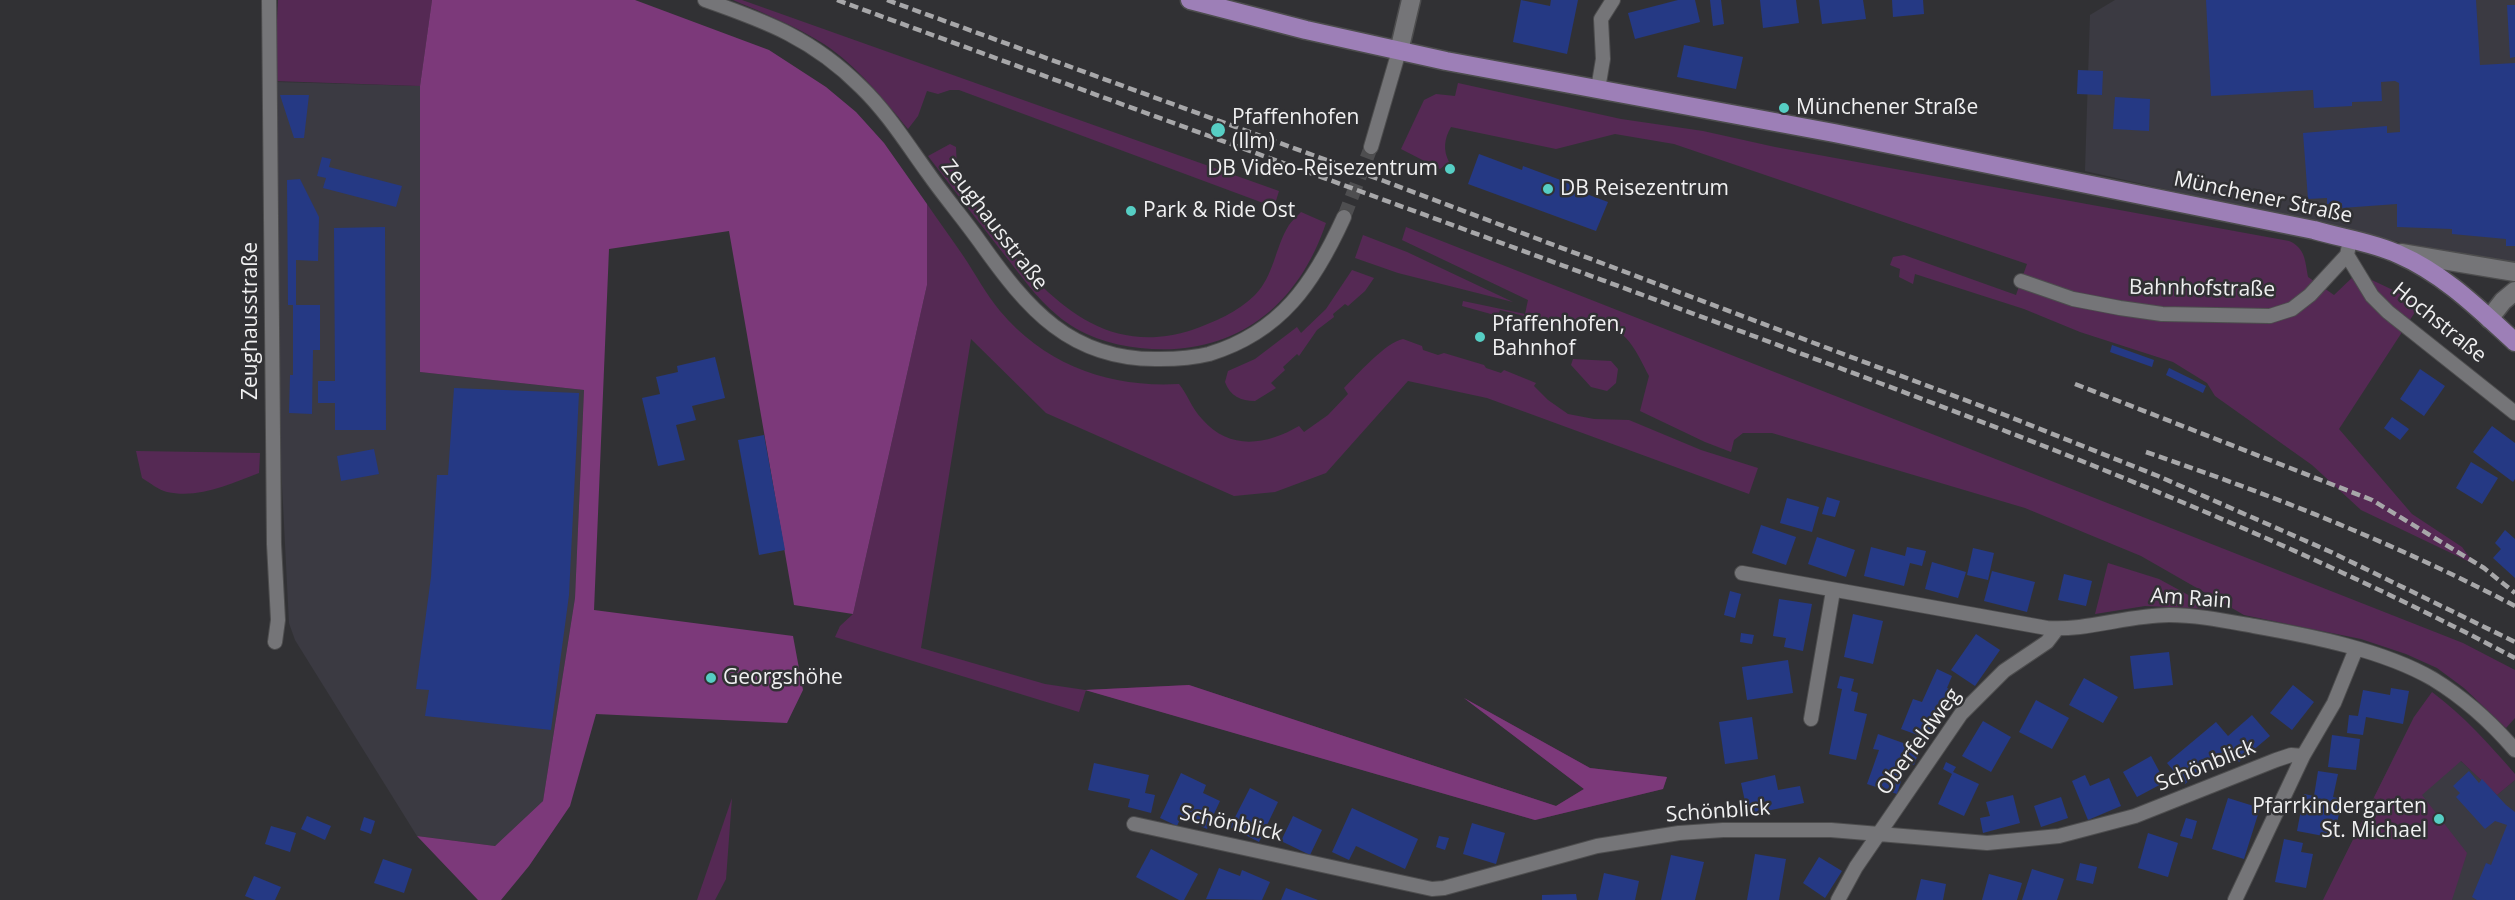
<!DOCTYPE html>
<html>
<head>
<meta charset="utf-8">
<style>
  body { margin:0 }
  canvas { display:block; background:#313134 }
</style>
</head>
<body>
<canvas width="2515" height="900"></canvas>
<script>
const ctx = document.querySelector('canvas').getContext('2d');
ctx.lineJoin = 'round';
function fill(path, color) {
  ctx.fillStyle = color;
  ctx.fill(path, 'evenodd');
}
function stroke(path, color, width, dash) {
  ctx.strokeStyle = color;
  ctx.lineWidth = width;
  ctx.lineCap = dash ? 'butt' : 'round';
  ctx.setLineDash(dash || []);
  ctx.stroke(path);
}
function write(font, color, halo, rows, align = 'center') {
  ctx.font = font + ' "Open Sans",sans-serif';
  ctx.lineWidth = 5;
  ctx.setLineDash([]);
  ctx.textBaseline = 'middle';
  ctx.strokeStyle = halo;
  ctx.fillStyle = color;
  for (const [text, x, y, turn = 0] of rows) {
    ctx.save();
    ctx.translate(x, y);
    ctx.rotate((+turn || 0) * Math.PI / 180);
    ctx.textAlign = isNaN(turn) ? turn : align;
    if (halo) ctx.strokeText(text, 0, 0);
    ctx.fillText(text, 0, 0);
    ctx.restore();
  }
}
const built = new Path2D(`
  M2115 0H2515V265L2452 254 2085 171 2090 15Z
  M275 82 420 86V372L584 390 575 598 543 801 495 846 417 836 295 640 289 623 280 445Z
  M2414 717 2497 795 2515 780V900H2323Z`);
const green = new Path2D(`
  M278 0H432L420 86 274 81Z
  M733 0H742L1279 191 1274 207 959 90H950L938 94 927 91 918 116 908 129C883 98 857 66 824 44 795 26 764 13 733 0Z
  M1458 83 1621 119 1703 131 1775 147 2289 241C2305 248 2305 260 2308 277L2334 295 2357 273 2395 291 2419 306 2339 429 2412 514 2462 547 2474 564 2361 510 2312 465 2215 396 2207 383 2173 362 2080 332 2024 309 1915 274 1913 284 1899 277 1900 269 1890 265 1893 257 1904 255 2016 295 2027 264 1674 144 1615 134 1556 149 1451 127C1444 139 1443 150 1449 162L1440 169 1401 149 1424 100 1436 94 1455 96Z
  M950 144 956 147 957 170 962 188C1019 261 1082 366 1192 330 1214 322 1238 312 1255 295 1274 276 1275 247 1289 225 1292 221 1297 216 1301 212L1326 223C1297 309 1232 358 1140 348 1111 345 1080 335 1057 315 1036 298 1020 274 1003 253 978 221 953 189 928 156Z
  M927 204C939 222 952 239 964 257 976 275 986 294 1000 311 1045 365 1110 388 1179 384 1188 395 1192 409 1202 419 1229 451 1267 445 1299 426L1304 432 1328 415 1348 394 1344 388C1357 375 1386 342 1403 339L1422 346 1423 350 1438 355 1444 353 1484 365 1486 368 1501 373 1504 370 1536 383 1534 386 1548 400 1568 414 1594 419 1629 420 1701 450 1758 468 1749 494 1487 398 1408 381 1326 473 1275 492 1234 496 1046 413 971 339 921 648 1045 684 1085 690 1189 685 1556 806 1584 789 1464 698 1590 768 1667 777 1663 789 1535 820 1086 690 1079 712 835 637 840 626 853 614 927 285Z
  M1406 227 2463 643 2515 670V718L2506 728 2464 688 2437 668 2406 654 2361 639 2244 615 2141 556 2025 508 1772 433H1743L1734 440 1731 452 1705 442 1640 411 1649 376C1637 353 1626 324 1595 325L1594 320 1561 321 1560 325 1544 326 1523 321 1524 316 1500 310 1498 316 1462 306 1463 301 1525 314 1528 300 1402 240Z
  M1363 235 1407 252 1513 302 1398 273 1355 258Z
  M1352 270 1374 278 1365 291 1348 306 1345 304 1333 314 1334 317 1317 330 1299 356 1297 354 1283 367 1285 370 1271 383 1276 388 1255 401C1241 401 1230 396 1225 382L1228 371 1255 359 1297 327 1301 333 1326 309Z
  M1573 359 1611 361 1618 369 1616 383 1607 391 1591 387 1571 365Z
  M136 451 260 453 259 473C230 484 199 499 167 492 159 490 150 483 142 478Z
  M2108 563 2159 579 2214 609 2145 606 2095 614Z
  M2432 692C2464 716 2489 744 2515 774V780L2497 795 2461 761 2422 795 2467 853 2452 900H2323L2414 717Z
  M732 798 726 879 715 900H697Z`);
const forest = new Path2D(`
  M432 0H635L769 50 826 87 856 112 884 143 927 204V285L853 614 794 605 729 231 609 249 594 610 793 636 803 690 787 723 596 714 570 806 529 866 501 900H478L417 836 495 846 543 801 575 598 584 390 420 372V86Z
  M1189 685 1556 806 1584 789 1464 698 1590 768 1667 777 1663 789 1535 820 1085 690Z`);
const building = new Path2D(`
  M1521 0 1550 6 1551 0H1578L1567 54 1513 42Z
  M1678 0H1695L1700 22 1635 39 1628 13Z
  M1710 0H1721L1724 24 1713 26Z
  M1760 0H1796L1799 23 1763 28Z
  M1819 0H1863L1866 19 1822 24Z
  M1892 0H1923L1924 14 1893 17Z
  M2206 0H2476L2480 65 2515 63V246H2506V239L2452 234V229L2397 227V204L2342 208V203L2327 204V198L2308 199 2303 133 2387 126V133L2400 132 2399 83 2395 81 2381 82 2382 101 2352 102V106L2314 108 2313 90 2211 96Z
  M2507 5H2515V57L2510 58Z
  M1684 45 1743 57 1736 89 1677 77Z
  M2078 70 2103 71 2102 95 2077 94Z
  M280 95H309L304 138H294Z
  M2115 97 2150 99 2149 131 2113 129Z
  M1479 154 1522 170 1523 166 1574 185 1573 189 1608 202 1596 231 1468 184Z
  M322 157 331 159 329 167 402 186 396 207 323 188 326 178 317 176Z
  M300 179 319 217 318 261 296 260V305H320V350H313L312 414 289 413 290 375H293V305H288L287 180Z
  M385 227 386 430H335V403H318V381H335L334 228Z
  M2112 345 2154 360 2152 367 2110 352Z
  M715 357 725 398 692 406 696 420 676 425 685 460 658 466 642 398 660 394 656 377 678 372 677 366Z
  M2169 368 2206 386 2203 393 2166 375Z
  M2420 369 2445 386 2424 416 2400 399Z
  M454 388 579 393 569 595 551 730 425 716 429 690 416 689 431 577 437 475H448Z
  M2392 417 2409 429 2400 440 2384 428Z
  M2492 426 2515 443V479L2513 482 2473 452Z
  M764 435 785 550 759 555 738 440Z
  M374 449 379 474 341 481 337 456Z
  M2471 462 2498 478 2482 504 2456 488Z
  M1827 497 1840 501 1835 517 1822 514Z
  M1787 498 1819 507 1812 532 1780 523Z
  M1761 525 1796 537 1786 565 1752 553Z
  M2505 530 2515 539V578L2493 558 2501 549 2495 543Z
  M1817 537 1855 550 1846 577 1808 564Z
  M1871 547 1905 556 1907 547 1926 551 1922 566 1910 563 1904 586 1864 576Z
  M1973 548 1994 553 1988 580 1967 575Z
  M1932 562 1966 572 1958 598 1925 589Z
  M1992 571 2035 582 2027 612 1984 601Z
  M2064 574 2092 581 2086 606 2058 600Z
  M1730 591 1741 594 1735 618 1724 615Z
  M1779 599 1812 604 1803 651 1784 647 1786 638 1773 636Z
  M1853 614 1883 621 1873 664 1844 657Z
  M1741 633 1754 635 1752 644 1740 642Z
  M1976 634 2000 650 1975 686 1951 670Z
  M2169 652 2173 685 2134 689 2130 656Z
  M1788 660 1793 693 1747 700 1742 667Z
  M1937 669 1952 676 1947 688 1957 692 1946 710 1940 709 1926 738 1901 729 1913 699 1922 702Z
  M1840 676 1854 679 1851 691 1858 693 1854 711 1867 714 1856 760 1829 754 1842 689 1837 688Z
  M2084 678 2118 697 2103 723 2069 705Z
  M2293 685 2314 702 2292 730 2270 713Z
  M2391 688 2409 691 2403 724 2366 717 2363 735 2347 733 2349 715 2358 716 2363 690 2390 695Z
  M2036 700 2069 718 2052 749 2019 732Z
  M2252 715 2270 736 2239 762 2227 748 2185 784 2167 763 2216 722 2228 736Z
  M1752 717 1758 759 1725 764 1719 722Z
  M1983 721 2011 737 1991 772 1962 756Z
  M1878 734 1920 749 1914 765 1907 762 1897 794 1867 784 1879 750 1873 749Z
  M2332 735 2360 739 2356 770 2328 767Z
  M2151 756 2165 782 2137 797 2123 772Z
  M1946 762 1956 767 1953 772 1979 784 1964 816 1938 804 1952 774 1943 769Z
  M1094 763 1149 775 1145 793 1155 795 1151 813 1128 807 1130 799 1088 790Z
  M2318 771 2338 774 2333 797 2342 799 2334 838 2297 831 2304 794 2314 796Z
  M2469 771 2479 783 2482 779 2506 805 2515 812V900H2477L2472 897 2486 863 2491 865 2507 825 2495 821 2485 829 2456 797 2460 793 2453 786Z
  M1181 773 1206 785 1203 793 1220 801 1207 829 1181 817 1177 826 1160 818Z
  M1775 775 1778 790 1800 786 1804 803 1748 815 1741 783Z
  M2085 775 2090 786 2109 778 2121 806 2088 820 2072 781Z
  M1250 788 1278 802 1259 842 1230 827Z
  M2013 795 2020 823 1983 833 1980 818 1990 816 1986 802Z
  M2061 797 2068 818 2041 827 2034 806Z
  M2228 798 2260 808 2244 859 2212 849Z
  M1352 808 1418 839 1405 869 1356 846 1349 860 1332 852Z
  M307 816 331 826 325 840 301 829Z
  M1293 816 1322 830 1310 855 1281 841Z
  M364 817 375 821 371 834 360 830Z
  M2186 818 2197 821 2192 839 2180 836Z
  M1472 823 1505 833 1496 864 1463 854Z
  M271 826 296 833 290 852 265 844Z
  M2148 833 2178 843 2168 877 2138 868Z
  M1439 836 1449 838 1445 850 1436 847Z
  M2284 839 2303 843 2301 852 2313 854 2306 888 2275 882Z
  M1151 849 1198 874 1184 900H1179L1136 877Z
  M1755 854 1786 859 1779 900H1747Z
  M1671 855 1704 862 1695 900H1661Z
  M1819 857 1842 871 1825 898 1803 883Z
  M383 859 412 869 404 893 374 883Z
  M2080 863 2097 867 2093 884 2076 880Z
  M1219 868 1240 876 1242 870 1270 882 1262 900 1206 899Z
  M2032 869 2064 879 2057 900H2022Z
  M1604 873 1639 881 1635 900H1598Z
  M1989 874 2022 883 2017 900H1982Z
  M254 876 281 887 275 900H255L245 896Z
  M1921 879 1946 884 1943 900H1916Z
  M1286 888 1318 900H1281Z
  M1576 894 1577 900H1542V895Z`);
const minorTunnel = new Path2D(`
  M1344 217 1371 147`);
const minor = new Path2D(`
  M269 0 274 544 278 620 275 642
  M705 0C768 22 813 39 861 87 887 112 907 144 928 173 944 196 963 218 980 242 1027 308 1070 361 1160 359 1176 359 1193 358 1209 354 1281 332 1314 283 1344 217
  M1598 89 1603 59 1601 19 1613 0
  M1371 147 1399 51
  M2347 255 2372 296 2388 312 2515 413
  M2021 281 2073 299 2120 308 2162 314 2270 316 2292 309 2310 295 2347 255 2350 240
  M1742 573 2047 628C2087 631 2128 615 2169 615 2197 615 2226 621 2254 626 2311 636 2383 650 2433 679 2464 698 2491 722 2515 750
  M1811 719 1833 591
  M1134 824 1432 889 1444 888 1597 846 1679 833 1723 830H1831L1987 843 2059 836 2135 816 2276 760 2291 755 2303 756
  M1838 900 1856 867 1961 714 2004 671 2047 642 2057 629
  M2235 900 2303 756 2334 703 2356 649`);
const tertiary = new Path2D(`
  M2401 253 2515 272
  M2489 319 2503 301 2515 291`);
const secondary = new Path2D(`
  M1399 51 1411 0`);
const primary = new Path2D(`
  M1190 0 1306 30 1446 61 1834 133 2314 230C2341 238 2372 242 2398 254 2444 274 2479 309 2515 342`);
const rail = new Path2D(`
  M837 0C1126 106 1416 211 1705 318 1980 420 2256 521 2515 658
  M887 0 1384 181 2005 415 2158 476 2331 552 2515 642
  M2075 384 2372 500 2484 568 2515 593
  M2146 452C2272 495 2397 544 2515 606`);
const markers = [
  [1784,108,6,"#56cec4"],
  [1218,130,8,"#56cec4"],
  [1450,169,6,"#56cec4"],
  [1548,189,6,"#56cec4"],
  [1131,211,6,"#56cec4"],
  [1480,337,6,"#56cec4"],
  [711,678,6,"#56cec4"],
  [2439,819,6,"#56cec4"]
];
const poiNames = [
  ["Münchener Straße",1796,108],
  ["Pfaffenhofen",1232,118],
  ["(Ilm)",1232,142],
  ["DB Video-Reisezentrum",1438,169,"right"],
  ["DB Reisezentrum",1560,189],
  ["Park & Ride Ost",1143,211],
  ["Pfaffenhofen,",1492,325],
  ["Bahnhof",1492,349],
  ["Georgshöhe",723,678],
  ["Pfarrkindergarten",2427,807,"right"],
  ["St. Michael",2427,831,"right"]
];
const streetNames = [
  ["Münchener Straße",2263,198,12],
  ["Zeughausstraße",994,225,52],
  ["Bahnhofstraße",2202,289,1],
  ["Zeughausstraße",251,321,-90],
  ["Hochstraße",2439,323,39],
  ["Am Rain",2191,599,4],
  ["Oberfeldweg",1919,742,-54],
  ["Schönblick",2206,766,-22],
  ["Schönblick",1718,812,-4],
  ["Schönblick",1231,824,12]
];
fill(built, '#3b3a42');
fill(green, '#552954');
fill(forest, '#7c397a');
fill(building, '#253984');
stroke(minorTunnel, '#4e4e50', 14, [14, 7]);
stroke(minor, '#4d4d4e', 16);
stroke(tertiary, '#4d4d4e', 21);
stroke(secondary, '#4d4d4e', 21);
stroke(primary, '#4d4d4e', 21);
stroke(minor, '#757578', 14);
stroke(tertiary, '#757578', 18);
stroke(secondary, '#757578', 18);
stroke(primary, '#9d7fb7', 18);
stroke(rail, '#a7a7a9', 4.5, [9, 4.5]);
for (const [x, y, r, color] of markers) {
  const dot = new Path2D();
  dot.arc(x, y, r, 0, 2 * Math.PI);
  ctx.fillStyle = color;
  ctx.fill(dot);
  stroke(dot, '#313134', 2);
}
write('21px', '#f0f0f1', '#313134', poiNames, 'left');
write('21px', '#f0f0f1', '#313134', streetNames);
</script>
</body>
</html>
